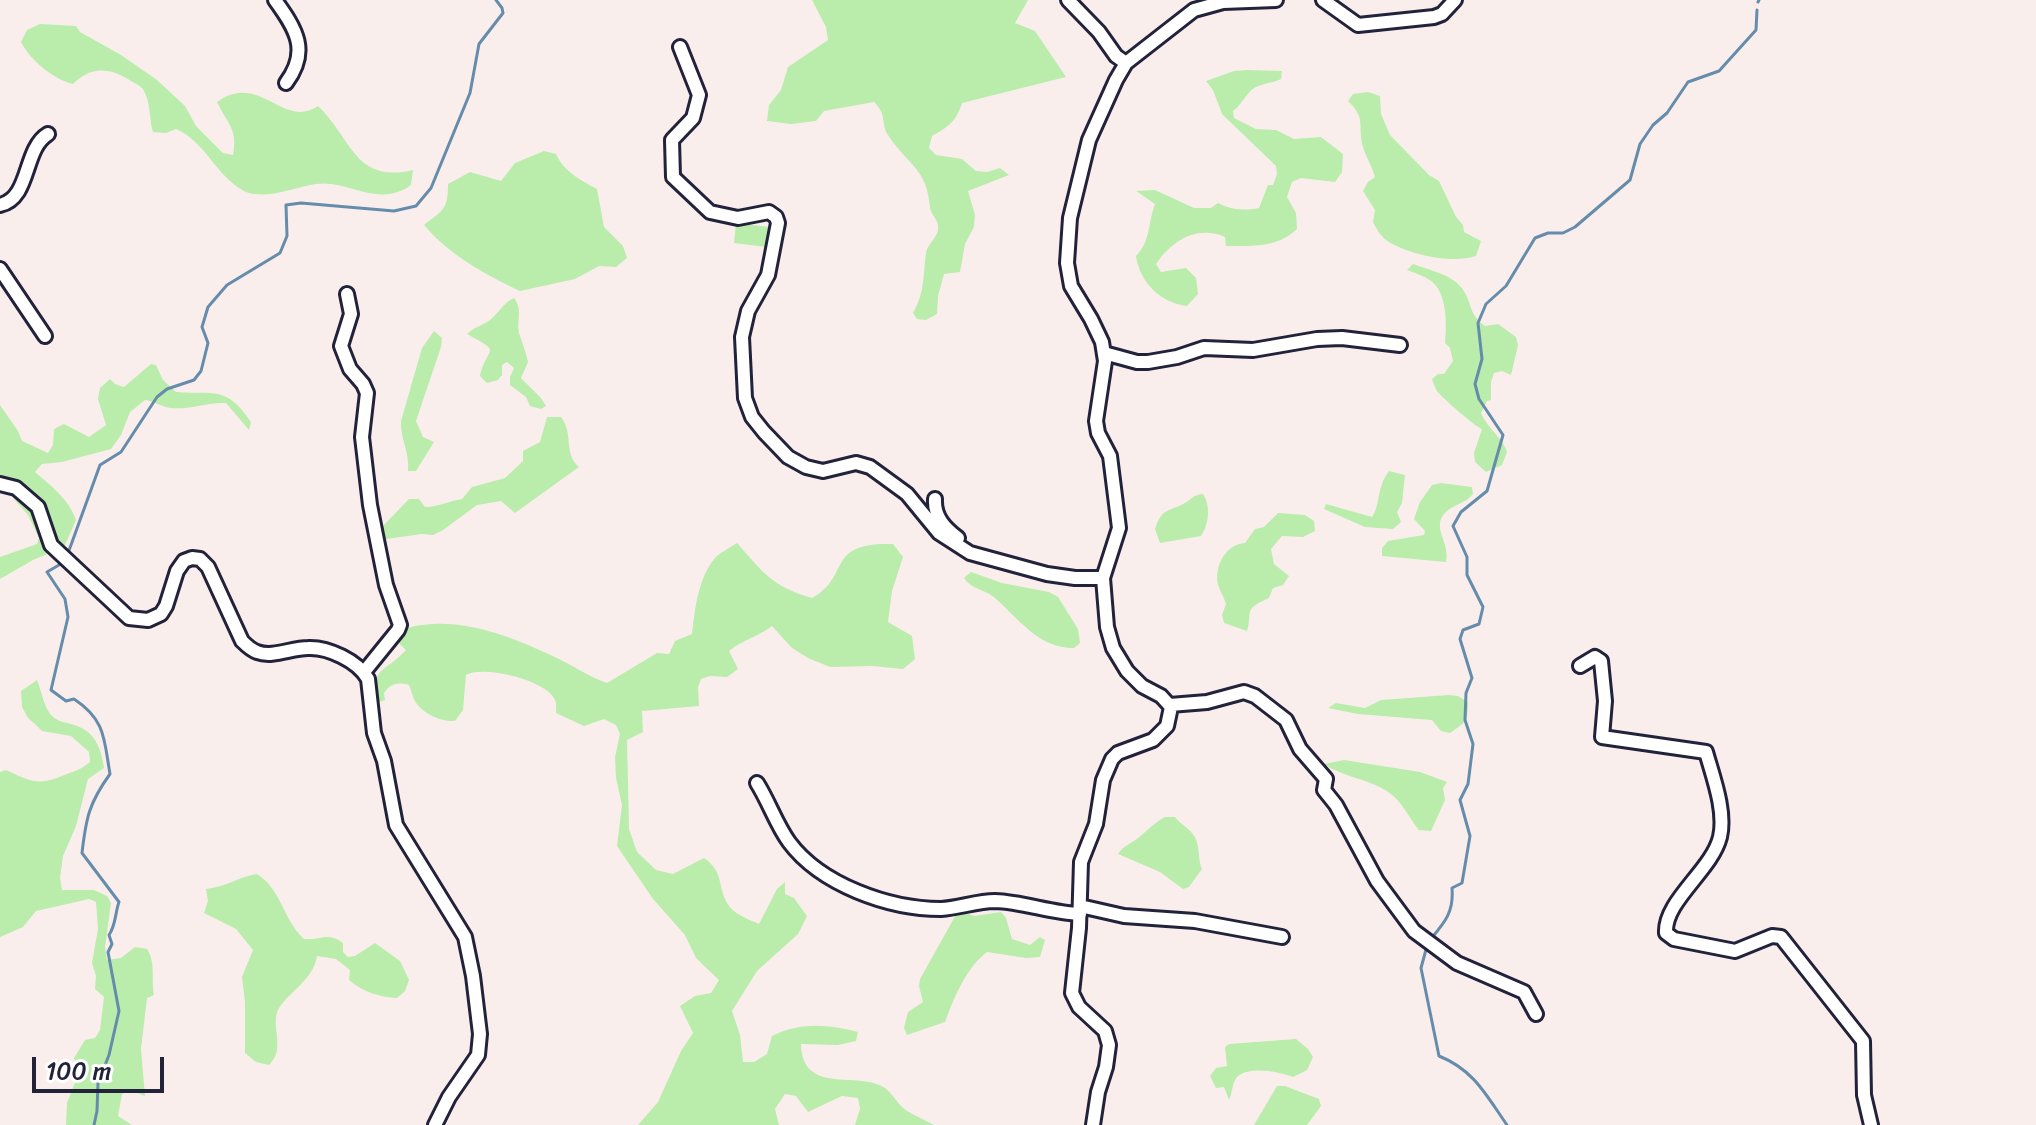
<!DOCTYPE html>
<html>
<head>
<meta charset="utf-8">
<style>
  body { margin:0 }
  #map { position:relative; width:2036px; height:1125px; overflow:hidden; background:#faeeed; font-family:Sriracha,sans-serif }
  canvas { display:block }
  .scale { position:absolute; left:32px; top:1057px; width:132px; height:36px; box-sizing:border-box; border:4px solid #22223b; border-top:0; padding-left:10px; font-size:24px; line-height:28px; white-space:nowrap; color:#22223b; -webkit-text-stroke:6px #fff; paint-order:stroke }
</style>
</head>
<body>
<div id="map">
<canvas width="2036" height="1125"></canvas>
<div class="scale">100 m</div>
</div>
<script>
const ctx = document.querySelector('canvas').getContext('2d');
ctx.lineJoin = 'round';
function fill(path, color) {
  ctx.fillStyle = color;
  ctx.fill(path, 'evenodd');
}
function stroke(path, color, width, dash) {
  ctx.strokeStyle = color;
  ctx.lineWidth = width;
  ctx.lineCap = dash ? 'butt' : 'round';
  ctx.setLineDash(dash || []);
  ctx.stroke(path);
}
const green = new Path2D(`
  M812 0H1028L1015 23 1035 31 1066 77 962 103C956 122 948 127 932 136L929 148 936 155 962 159 976 171 987 172 1000 168 1009 175 968 191 975 215 974 227 965 244 960 272 944 274 938 296 937 314 926 320 917 319 913 313C925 292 923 275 926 253 928 242 940 237 938 225 937 219 931 214 930 208 927 167 907 165 888 135 880 122 888 116 874 102L824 111 816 121 791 124 767 121 769 105 781 90 788 67 828 40 826 27Z
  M40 24 76 26 80 32 121 55 157 80 185 106 196 126 223 153 233 155C238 129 228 125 217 102 260 71 283 130 318 106 352 138 354 184 413 170L411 185C378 209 348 179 316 184 295 187 265 201 244 191 216 176 205 141 176 129L166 133 153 132C149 119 151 100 142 88 139 85 135 83 131 81 110 67 91 66 73 84 53 79 31 61 21 42L27 30Z
  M1247 70 1282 71 1281 79C1273 83 1264 83 1256 87 1246 92 1242 105 1233 111L1234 118 1256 129 1276 130 1294 139 1321 137 1343 154 1342 172 1335 182 1301 178 1292 182 1287 197 1296 213 1297 229C1277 248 1252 246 1226 246L1225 237C1198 225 1172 240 1156 264L1161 272 1186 268 1196 278 1198 294 1187 306C1161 303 1140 283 1136 256 1151 241 1148 222 1155 204L1136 191 1155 190 1194 208H1211L1218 203C1231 210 1244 211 1259 208L1268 185H1273L1277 174 1276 166 1222 114 1213 90 1206 81 1234 71Z
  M1368 92 1380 96 1381 114 1390 135 1429 175 1439 181 1456 217 1463 225 1464 232 1481 241 1476 256C1452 264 1411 255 1389 242 1381 237 1377 230 1373 222L1375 210 1363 191 1368 182 1375 177C1372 166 1366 157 1363 147 1357 125 1367 119 1348 101L1353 94Z
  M544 151 556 154C563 171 582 181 597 189L604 227 623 246 627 258 616 267 599 266 575 279 520 291C486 275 448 254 424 225 443 210 448 210 448 184L470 172 501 181 515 163Z
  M736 223 769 227 767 247 734 243Z
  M1413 264C1429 270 1450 274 1461 287 1473 302 1467 313 1485 326L1498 324 1516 337 1518 345 1511 375 1502 371 1494 373 1491 382V400L1487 401 1481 413C1487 428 1503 438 1507 452L1502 465 1486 472 1475 462 1474 453 1482 429C1477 428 1441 397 1437 391 1435 388 1433 382 1432 379L1438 374H1444L1453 361 1450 348 1445 343C1447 325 1447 292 1431 281 1424 276 1415 273 1407 270Z
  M514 298C524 311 515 322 520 336 523 345 526 352 528 362L521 378 541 398 546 406 541 409 530 406 526 397 510 385V377L514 368 507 362 502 365V375L498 380 487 383 480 376C487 345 504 354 467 334 474 327 482 326 490 320 499 313 503 303 514 298Z
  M434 331 442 338 441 347 416 421 423 437 434 442 416 471H408C410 453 400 438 401 421L422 348Z
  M151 364 156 365 163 380 176 392C215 395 226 385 251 422L249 430 226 403C207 402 190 410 171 408 162 407 154 401 145 400L130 412 121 435 111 449 62 462 42 464 35 472C50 485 69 499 76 520L64 547 33 560 0 579V557L37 544 39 538 28 515 0 483V405L18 431 22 441 48 453 53 445 54 429 64 424 89 437 106 425 98 399 100 388 110 379 115 384 124 387Z
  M547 417H561C574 434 563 453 579 467L515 513 501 501 477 505 443 530 433 535 422 534 386 539 381 534 383 526 409 499H419L425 507C438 507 449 501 462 499L472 487 505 478 523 461V451L540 442Z
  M1389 471 1405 475 1402 503 1397 512 1401 522 1393 529 1365 527 1324 509 1326 504 1372 517C1381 503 1376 488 1389 471Z
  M1441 483 1472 487 1473 494C1465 504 1454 504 1446 512 1430 527 1451 543 1446 562L1382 556V548L1388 541 1424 535 1425 531 1414 519 1420 502 1432 485Z
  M1203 494C1211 506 1209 524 1201 536L1160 543 1155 529C1162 507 1169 512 1185 503 1193 498 1193 495 1203 494Z
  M1278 513 1305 515 1314 521 1315 531 1303 537 1282 536 1271 549 1274 564 1289 576 1283 585 1273 588 1269 598C1242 610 1253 611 1247 631L1224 623 1222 615 1226 604C1224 597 1220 591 1218 585 1214 566 1226 544 1245 543L1255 529 1264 527Z
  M737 543C764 573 771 586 812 598 852 576 824 542 893 544L903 557 892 591 888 622 912 636 915 659 903 669 872 666 830 667 808 658 792 648 772 626C758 637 742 640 729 651L738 669 727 677 710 676 701 679 698 687 699 706 642 711 643 732 627 740 629 829 637 852 656 870 673 874 704 858C724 872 717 884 727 903 733 914 748 919 759 924L777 889 785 882V894L794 898 807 916 798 934 757 971 732 1011 740 1035 743 1062H754L767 1054 772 1036C799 1022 829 1024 858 1032L856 1041 838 1045 801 1044C802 1096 858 1070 885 1088 893 1094 898 1105 907 1111 915 1116 925 1120 934 1125H855L860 1109 858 1098 842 1096 808 1112 796 1096 785 1094 775 1109 779 1125H638L658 1102 681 1051 693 1033 680 1006 695 996 711 993 719 980 696 958 685 935 653 899 617 846 622 805 616 778 615 757 620 734 616 725 604 719 584 726 556 713C556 708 557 704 555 700 547 680 483 665 466 675L463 710 455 721C441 722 420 713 414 699 412 694 411 690 409 685 398 682 391 683 384 693L385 700 374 704C373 664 384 674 406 650L395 639C405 626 417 625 433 624 477 622 518 640 557 658 574 666 589 677 607 683L657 653 669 654 675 641 692 634C695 609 698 578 715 558 721 552 730 548 737 543Z
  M971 572 1002 583 1049 592 1058 597 1078 629 1080 643 1074 648C1038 648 1019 619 995 598 985 589 972 590 964 578Z
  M37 680C42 691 44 712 56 719 60 722 69 723 74 725 95 731 101 748 104 768L88 779 76 826 63 856 60 878 62 890H94L107 896 111 903 105 947 107 960 121 958 135 947 147 949C156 962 151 980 154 995L147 998 141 1049 145 1096 130 1090 122 1094 118 1116 132 1125H66L67 1103 79 1072 74 1058 85 1040 95 1038 100 1030 104 997 95 989 96 976 92 963 98 929 96 902 89 899 36 911 23 927 0 937V772L6 770C34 783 38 786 67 774 76 771 83 768 90 762L89 752 71 736 42 731 36 725 28 718 22 707 21 691Z
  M1449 695 1458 696 1468 702C1468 722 1466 722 1450 733L1441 731 1432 720 1358 714 1328 708 1336 703 1365 708 1381 700Z
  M1344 760 1420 772 1447 782 1443 788 1445 800 1431 831 1419 830C1409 818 1403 803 1391 794 1371 779 1345 778 1324 764Z
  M1165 817H1175C1182 826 1195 831 1197 843 1200 852 1198 860 1202 869L1189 887 1183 889 1160 872 1118 854C1124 845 1131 844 1138 838 1148 830 1154 823 1165 817Z
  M257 874C282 890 283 920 304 939 320 941 327 931 343 943V952L348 957 355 956 375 943 400 961 409 980 405 991 397 998C379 997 363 992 349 980L350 970 336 959 317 956C313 980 291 990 279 1008 271 1022 281 1039 276 1054 275 1058 272 1061 269 1065L256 1062 245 1053V1002L242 977 253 950 236 929 204 913 208 901 206 889C227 887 240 876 257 874Z
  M958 911 975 916 1001 912 1006 918 1012 939 1030 945 1040 937 1045 940 1040 957 1026 958 987 952C966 968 954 998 945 1022L907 1035 904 1028 908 1012 923 1002 919 986 920 979Z
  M1296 1039 1308 1049 1313 1057 1307 1070 1293 1077C1280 1072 1244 1064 1235 1080 1232 1086 1232 1094 1229 1100L1224 1087 1216 1088 1210 1076 1216 1068 1227 1066 1225 1047 1229 1044Z
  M1277 1086H1285L1319 1099 1321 1106 1307 1125H1254Z`);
const stream = new Path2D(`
  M1758 2 1759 0
  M67 556 100 465 121 452 157 397 167 389 194 380 201 371 208 343 202 327 208 307 227 285 280 253 287 236 286 205 301 203 394 211 416 206 431 188 470 93 479 44 503 13 502 8 496 0
  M59 565 47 572 65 599 68 617 51 690 66 701 74 699C106 720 104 740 110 774 89 803 86 818 82 853L119 902C115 913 116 925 109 935L112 944 108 952 119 1011 109 1055 98 1083 97 1111 94 1125
  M1430 940C1445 922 1454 912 1452 888L1462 883 1470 836 1460 800 1468 784 1473 744 1465 720 1466 693 1472 678 1460 639 1463 630 1479 624 1483 607 1467 575V557L1453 526 1461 512 1487 491 1503 435 1479 399 1475 384 1482 359 1478 323 1486 304 1506 286 1535 238 1548 233H1563L1575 227 1630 180 1640 144 1653 125 1667 113 1688 82 1719 71 1756 30 1757 10
  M1427 946 1421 968 1439 1056C1474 1070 1486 1095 1507 1125`);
const minor = new Path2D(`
  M275 0C296 29 310 51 286 83
  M1068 0 1099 32 1116 56 1126 63
  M1323 0 1358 25 1434 17 1442 14 1455 0
  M680 47 699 95 693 118 672 140 673 177 710 212 738 218 769 212 776 217 778 223 768 275 748 311 742 337 745 398 752 417 764 432 788 457 806 467 823 471 856 463 870 467 907 494 939 533 970 553 1047 574 1075 578H1103
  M0 205C31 198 23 149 48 134
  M0 269 45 336
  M347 294 351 314 341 346 350 369 363 384 367 393 362 437 370 505 386 585 400 625 398 630 364 672
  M1104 353 1137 362H1148L1177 357 1204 348 1253 350 1317 339 1342 338 1400 345
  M0 484 16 488 38 507 51 545 129 618 148 620 161 614 166 606 177 571 184 561 192 558 200 559 208 567 242 641C246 645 251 650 257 652 273 658 291 648 308 648 328 647 358 661 368 679L374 733 384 761 396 825 465 937 473 976 480 1034 478 1055 449 1097 435 1125
  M935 499C934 517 945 528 958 538
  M1580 666 1595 657 1601 661 1605 701 1602 737 1706 752C1713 777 1726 811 1720 837 1712 870 1664 901 1666 933L1674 939 1735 951 1772 936 1781 937 1863 1041 1864 1095 1871 1125
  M1170 705 1207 702 1244 692 1255 696 1286 720 1300 749 1326 779 1324 790 1336 805 1377 881 1414 931 1457 963 1524 992 1536 1014
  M757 783C769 802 776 824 789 842 821 885 889 909 941 909 959 908 977 901 995 901 1024 902 1051 913 1080 914
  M1080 906 1124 916 1195 921 1282 937
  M1093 1125 1098 1092 1106 1067 1109 1045 1105 1031 1079 1007 1072 993 1079 928 1081 862 1096 824 1103 780 1112 759 1118 753 1153 740 1167 726 1171 707 1161 696 1142 686 1127 671 1113 648 1107 627 1103 578 1119 528 1110 456 1098 433 1096 421 1105 361 1102 342 1091 319 1071 286 1067 263 1070 218 1089 140 1116 80 1126 63 1194 10 1223 2 1276 0`);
fill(green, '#baecac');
stroke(stream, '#668cab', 3);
stroke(minor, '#22223b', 18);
stroke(minor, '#fff', 12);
</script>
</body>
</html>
